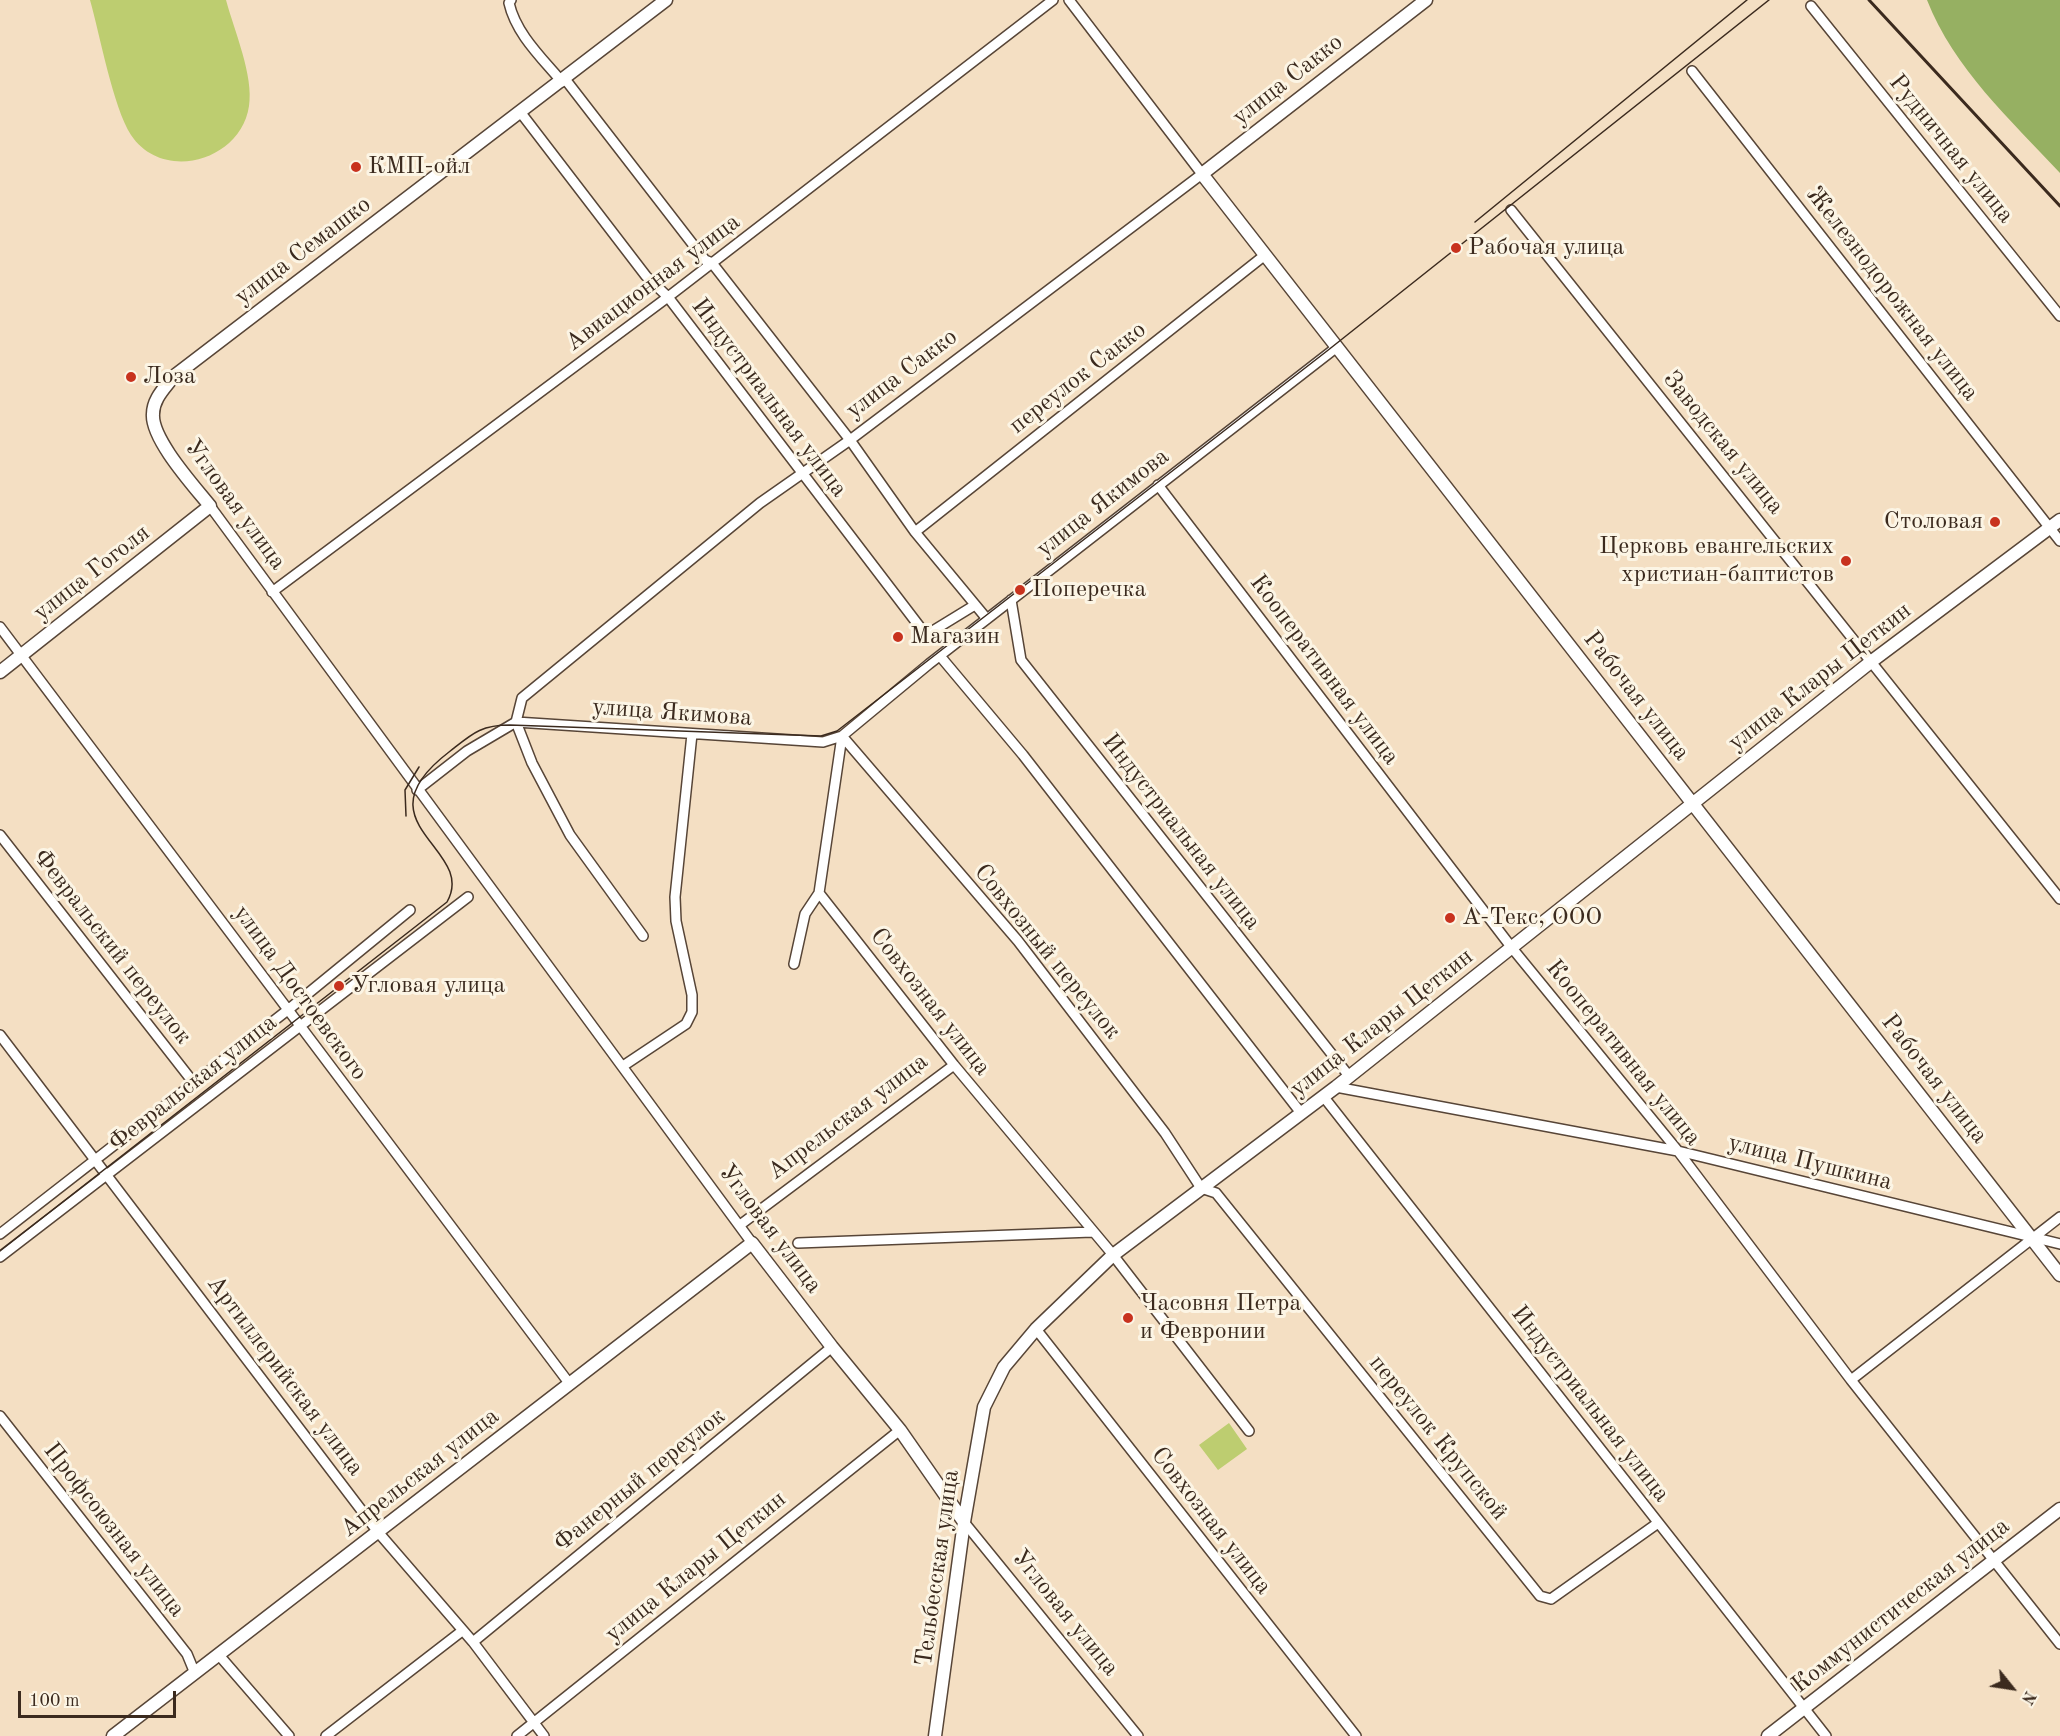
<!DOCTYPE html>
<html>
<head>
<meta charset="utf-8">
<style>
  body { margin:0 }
  #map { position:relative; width:2060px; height:1736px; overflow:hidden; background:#f4dfc3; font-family:"Old Standard TT",serif }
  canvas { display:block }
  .north { position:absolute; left:1982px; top:1658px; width:60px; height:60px; -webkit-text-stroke:4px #fcf5e5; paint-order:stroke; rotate:120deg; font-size:16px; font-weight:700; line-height:24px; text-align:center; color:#3b2a1e }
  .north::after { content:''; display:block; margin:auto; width:21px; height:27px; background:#3b2a1e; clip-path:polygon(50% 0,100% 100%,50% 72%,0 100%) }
  .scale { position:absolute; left:18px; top:1691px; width:158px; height:27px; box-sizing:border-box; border:3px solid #3b2a1e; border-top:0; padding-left:8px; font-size:18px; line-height:21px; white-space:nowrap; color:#3b2a1e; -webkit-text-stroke:4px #fcf5e5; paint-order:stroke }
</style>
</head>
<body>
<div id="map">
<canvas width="2060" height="1736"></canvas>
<div class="north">N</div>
<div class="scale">100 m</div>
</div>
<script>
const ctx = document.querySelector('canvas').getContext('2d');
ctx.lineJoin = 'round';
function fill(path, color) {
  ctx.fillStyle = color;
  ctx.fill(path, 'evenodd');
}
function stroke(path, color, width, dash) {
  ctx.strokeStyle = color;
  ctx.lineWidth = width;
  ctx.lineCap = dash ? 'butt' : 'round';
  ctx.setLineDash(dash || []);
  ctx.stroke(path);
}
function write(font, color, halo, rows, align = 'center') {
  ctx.font = font + ' "Old Standard TT",serif';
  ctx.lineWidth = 6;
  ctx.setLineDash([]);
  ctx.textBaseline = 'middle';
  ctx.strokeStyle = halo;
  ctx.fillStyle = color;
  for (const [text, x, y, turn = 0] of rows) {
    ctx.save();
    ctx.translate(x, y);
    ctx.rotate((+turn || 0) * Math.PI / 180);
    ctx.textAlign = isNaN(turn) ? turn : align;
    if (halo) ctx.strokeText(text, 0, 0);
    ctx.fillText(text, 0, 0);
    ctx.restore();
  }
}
const green = new Path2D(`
  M90 0H226C234 30 254 76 249 106 241 161 163 183 131 135 113 107 100 35 90 0Z
  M1229 1423 1247 1449 1218 1470 1199 1445Z`);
const forest = new Path2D(`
  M1927 0H2060V173C2010 119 1954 69 1927 0Z`);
const street = new Path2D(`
  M511 0 509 3C516 34 542 58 562 82
  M1811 6 2060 316
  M1692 71 2060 541
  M565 79 705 260 712 263 850 440 915 532 987 619
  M521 113 646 276 668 297 926 635 975 605
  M1511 210 2060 899
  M1158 485 1512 948 1678 1151 1851 1380 2060 1644
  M210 506 752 1243
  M915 532 1265 255
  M272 592 668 297 1053 0
  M1011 600 1021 660 1349 1076
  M0 627 569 1383
  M940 656 1023 755 1301 1113
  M516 722 823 742 842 736 929 664 1337 347
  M842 736 1018 941 1165 1133 1201 1188 1216 1193 1540 1596 1551 1599 1658 1523
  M842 736 819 893 954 1065 1114 1256
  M417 790 467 751 516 722
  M0 835 193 1082
  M643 936 570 835 532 763 516 722 522 698 760 503 850 440 1202 174 1069 0
  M794 964 805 914 819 893
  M0 1035 378 1532 473 1642 544 1736
  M623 1066 686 1024 692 1012V995L676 921 675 897 692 734
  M1336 1087 1678 1151 2060 1244
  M1323 1096 1826 1736
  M740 1225 954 1065
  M0 1234 289 1009 410 910
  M798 1243 1092 1232
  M1113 1255 1249 1431
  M0 1257 468 897
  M1036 1329 1356 1736
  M1851 1380 2060 1217
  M0 1416 187 1654 194 1671
  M964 1522 1138 1736
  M473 1642 832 1347
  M218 1654 289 1736
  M326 1736 462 1631
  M517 1736 900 1430`);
const secondary = new Path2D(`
  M1426 0 1202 174 2060 1275
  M0 672 210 506C194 486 151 439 153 414 153 399 164 389 173 377L666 0
  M113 1736 752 1243 832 1347 900 1430 964 1522
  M935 1736 964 1522 984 1407 1004 1367 1036 1329 1113 1255 1336 1087 1872 661 2060 520
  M1768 1736 2060 1509`);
const tram = new Path2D(`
  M1475 222 1747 0
  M406 816 405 790 419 767
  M0 1251 447 902C478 848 355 824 449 752 472 734 480 725 510 725L821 736 837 731 1327 351 1769 0`);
const rail = new Path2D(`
  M1869 0 2060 206`);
const markers = [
  [356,167,6,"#c8321e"],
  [1456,248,6,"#c8321e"],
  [131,377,6,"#c8321e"],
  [1995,522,6,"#c8321e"],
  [1846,561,6,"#c8321e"],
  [1020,590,6,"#c8321e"],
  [898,637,6,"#c8321e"],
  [1450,918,6,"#c8321e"],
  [339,986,6,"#c8321e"],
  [1128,1318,6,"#c8321e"]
];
const streetNames = [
  ["улица Сакко",1288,80,-38],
  ["Рудничная улица",1951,149,51],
  ["улица Семашко",303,251,-37],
  ["Авиационная улица",653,283,-37],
  ["Железнодорожная улица",1892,294,52],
  ["улица Сакко",902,374,-37],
  ["переулок Сакко",1078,378,-38],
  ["Индустриальная улица",769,398,53],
  ["Заводская улица",1723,443,51],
  ["улица Якимова",1103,503,-38],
  ["Угловая улица",235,505,54],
  ["улица Гоголя",92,573,-38],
  ["Кооперативная улица",1324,670,53],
  ["улица Клары Цеткин",1820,677,-38],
  ["Рабочая улица",1636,696,52],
  ["улица Якимова",672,713,4],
  ["Индустриальная улица",1181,832,52],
  ["Февральский переулок",112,947,52],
  ["Совхозный переулок",1047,952,51],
  ["улица Достоевского",300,993,54],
  ["Совхозная улица",930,1002,52],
  ["улица Клары Цеткин",1382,1023,-38],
  ["Кооперативная улица",1623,1053,51],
  ["Рабочая улица",1934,1079,52],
  ["Февральская улица",193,1083,-38],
  ["Апрельская улица",848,1117,-37],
  ["улица Пушкина",1810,1163,14],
  ["Угловая улица",770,1229,53],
  ["Артиллерийская улица",285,1376,53],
  ["Индустриальная улица",1590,1404,52],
  ["переулок Крупской",1438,1438,51],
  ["Апрельская улица",420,1473,-38],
  ["Фанерный переулок",640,1480,-39],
  ["Совхозная улица",1211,1521,52],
  ["Профсоюзная улица",114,1530,52],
  ["улица Клары Цеткин",696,1567,-39],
  ["Тельбесская улица",938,1568,-82],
  ["Коммунистическая улица",1901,1606,-38],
  ["Угловая улица",1065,1613,51]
];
const poiNames = [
  ["КМП-ойл",368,167],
  ["Рабочая улица",1468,248],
  ["Лоза",143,377],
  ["Столовая",1983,522,"right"],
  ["Церковь евангельских",1834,547,"right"],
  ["христиан-баптистов",1834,575,"right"],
  ["Поперечка",1032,590],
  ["Магазин",910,637],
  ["А-Текс, ООО",1462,918],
  ["Угловая улица",351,986],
  ["Часовня Петра",1140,1304],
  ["и Февронии",1140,1332]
];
fill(green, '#bdcd70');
fill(forest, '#96b062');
stroke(street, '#574537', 12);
stroke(secondary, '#574537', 15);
stroke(street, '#fff', 9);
stroke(secondary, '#fff', 12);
stroke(tram, '#3b2a1e', 1.5);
stroke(rail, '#3b2a1e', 3);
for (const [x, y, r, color] of markers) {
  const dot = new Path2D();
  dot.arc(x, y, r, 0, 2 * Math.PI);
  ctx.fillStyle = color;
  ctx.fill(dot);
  stroke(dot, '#fcf5e5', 2);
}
write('24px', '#3b2a1e', '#fcf5e5', streetNames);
write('24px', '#3b2a1e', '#fcf5e5', poiNames, 'left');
</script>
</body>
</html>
